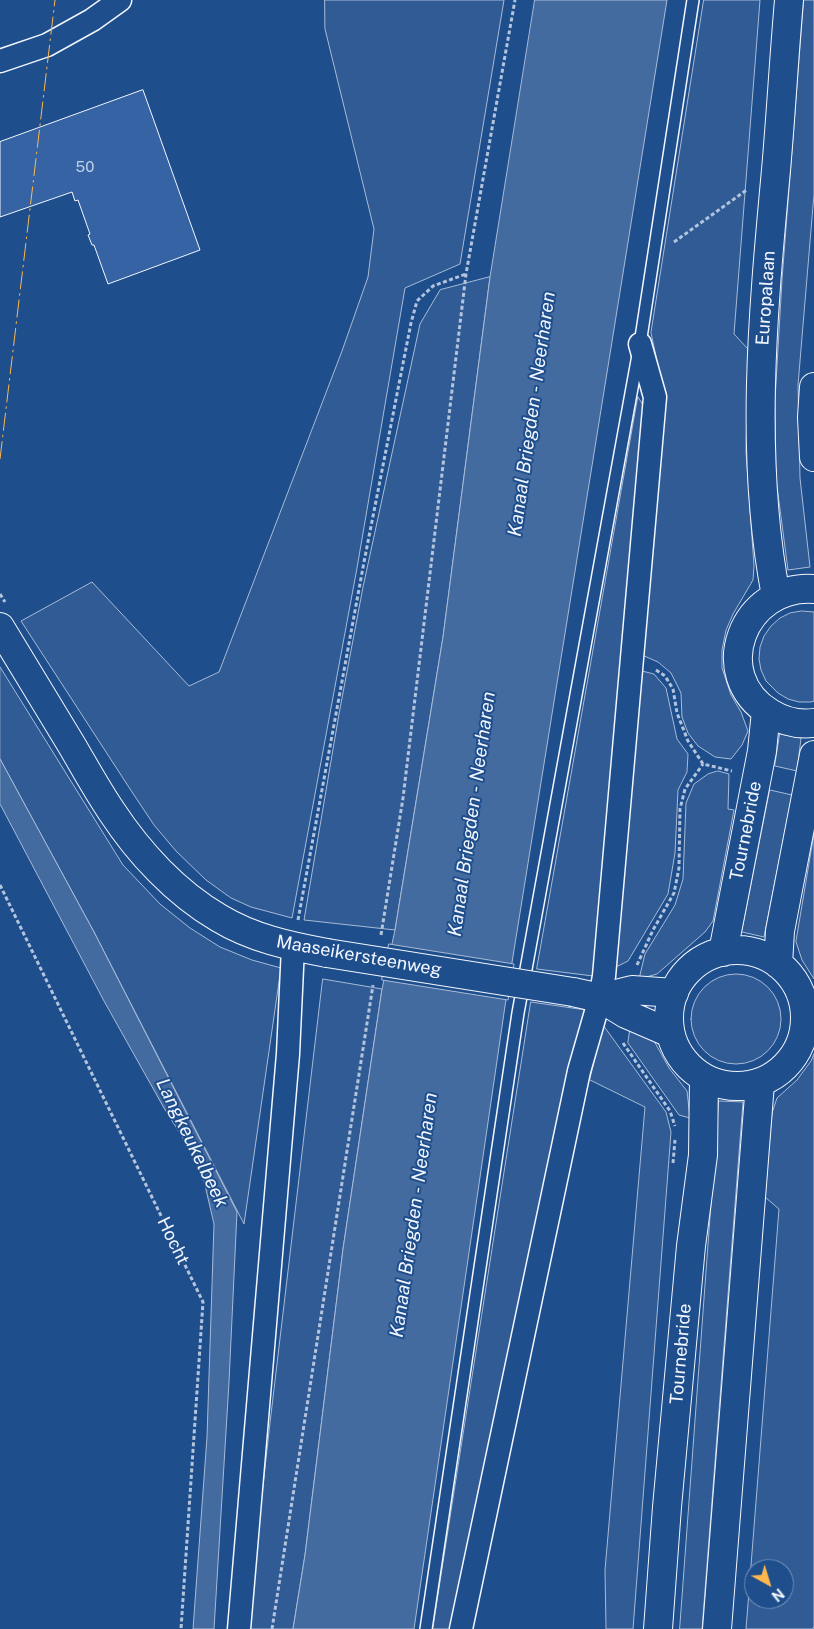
<!DOCTYPE html>
<html>
<head>
<meta charset="utf-8">
<style>
  body { margin:0 }
  #map { position:relative; width:814px; height:1629px; overflow:hidden; background:#1f4e8c; font-family:"Public Sans",sans-serif }
  canvas { display:block }
  .north { position:absolute; left:744px; top:1559px; width:50px; height:50px; box-sizing:border-box; background:#1f4e8c; border:1px solid #7391ba; border-radius:50%; rotate:141deg; font-size:14px; font-weight:700; line-height:20px; text-align:center; color:#f2f6ff }
  .north::after { content:''; display:block; margin:auto; width:18px; height:22px; background:#ffb74d; clip-path:polygon(50% 0,100% 100%,50% 72%,0 100%) }
</style>
</head>
<body>
<div id="map">
<canvas width="814" height="1629"></canvas>
<div class="north">N</div>
</div>
<script>
const ctx = document.querySelector('canvas').getContext('2d');
ctx.lineJoin = 'round';
function fill(path, color) {
  ctx.fillStyle = color;
  ctx.fill(path, 'evenodd');
}
function stroke(path, color, width, dash) {
  ctx.strokeStyle = color;
  ctx.lineWidth = width;
  ctx.lineCap = dash ? 'butt' : 'round';
  ctx.setLineDash(dash || []);
  ctx.stroke(path);
}
function write(font, color, halo, rows, align = 'center') {
  ctx.font = font + ' "Public Sans",sans-serif';
  ctx.lineWidth = 4;
  ctx.setLineDash([]);
  ctx.textBaseline = 'middle';
  ctx.strokeStyle = halo;
  ctx.fillStyle = color;
  for (const [text, x, y, turn = 0] of rows) {
    ctx.save();
    ctx.translate(x, y);
    ctx.rotate((+turn || 0) * Math.PI / 180);
    ctx.textAlign = isNaN(turn) ? turn : align;
    if (halo) ctx.strokeText(text, 0, 0);
    ctx.fillText(text, 0, 0);
    ctx.restore();
  }
}
const built = new Path2D(`
  M325 0H504L460 264 405 288 357 568 292 918 251 907 231 898 206 880 176 851 154 825 132 792 21 621 92 582 189 686 219 672 342 351 368 277 374 229 325 29Z
  M704 0H760L734 334 748 349 746 452 754 566 753 580 733 614 726 630 722 650V668L731 695 741 712 748 731 742 745 731 759 715 757 698 746 688 733 682 717 681 693 671 673 658 662 642 655 664 393 651 333Z
  M804 0H814V194L798 385 800 478 810 567 788 570 776 479 775 400 782 280Z
  M490 277 443 637 395 930 304 920 339 714 363 587 420 324 440 290Z
  M638 397 645 408 593 976 537 969Z
  M802 611 814 612V701L811 702H799L788 699 778 693 766 681 761 670 759 659 760 647 764 636 771 626 780 618 790 613Z
  M0 667 123 865 160 904 190 928 220 947 252 960 281 968 244 1224 94 932 0 759Z
  M638 670 654 674 666 688 677 739 688 754 687 772 678 790 675 853 668 894 628 961 612 969Z
  M780 734 801 738 797 771 775 766Z
  M718 771 729 774 728 809 734 810 713 921 705 932 657 974 639 979 645 954 675 905 683 879 686 803 694 784 708 774Z
  M770 790 792 795 764 937 742 932Z
  M814 834V979L802 960 796 942Z
  M691 1019a45 45 0 1 1 90 0a45 45 0 1 1-90 0Z
  M323 979 382 989 343 1249 305 1555 293 1629H247L270 1423Z
  M531 1002 586 1010 451 1629H433Z
  M631 1024 653 1039 669 1068 687 1091 690 1118 679 1115 628 1043Z
  M603 1025 666 1112 671 1132 633 1629H606L605 1570 645 1107 590 1080Z
  M814 1054V1626L813 1629H746L779 1209 765 1197 772 1113 777 1098 797 1080 811 1061ZM754 1569H784V1599H754Z
  M719 1101 743 1102 702 1629H680Z`);
const water = new Path2D(`
  M535 0H667L505 1006 414 1629H293L305 1555 343 1249 382 989 395 930 443 637 490 277Z
  M0 759 94 932 237 1212 229 1382 214 1629H193L207 1437 214 1224 204 1181 191 1151 164 1108 104 1001 0 804Z`);
const pier = new Path2D(`
  M389 944 514 964 508 1000 382 980Z`);
const building = new Path2D(`
  M143 90 200 250 108 284 94 245H92L88 235 90 234 78 200 75 201 72 192 0 217V142Z`);
const path = new Path2D(`
  M674 242 748 189
  M0 594 5 602
  M656 670 665 676 673 689 677 713 688 741 703 764 732 771
  M0 885 203 1302 181 1629
  M298 920 364 562 411 323 417 301 433 286 466 274
  M381 935 403 798 466 274 515 0
  M637 965 653 930 674 893 679 868 680 809 685 789 703 764
  M623 1043 670 1111 675 1126
  M673 1163 675 1140
  M272 1629 373 985`);
const service = new Path2D(`
  M426 1629 518 1013 640 344 693 0`);
const minor = new Path2D(`
  M0 61 47 45 92 20 120 0
  M239 1629 288 1054 293 947
  M461 1629 579 1071 600 998 604 976 655 397 640 344`);
const secondary = new Path2D(`
  M0 627C24 666 47 705 71 744 84 766 97 790 112 812 139 853 176 893 219 918 252 938 289 946 327 953
  M573 992 600 998 626 1014 670 1033
  M600 998 632 990 674 993`);
const primary = new Path2D(`
  M814 387 812 417 814 457
  M814 589C743 584 708 675 770 713 783 721 799 725 814 723
  M776 596C749 456 763 311 776 170 781 113 784 57 789 0
  M669 1018a68 68 0 1 1 136 0a68 68 0 1 1-136 0Z
  M723 952 762 751 766 711
  M778 964 780 931 814 755
  M658 1629 667 1507 691 1246 703 1155 704 1078
  M717 1629 760 1083`);
const secondaryBridge = new Path2D(`
  M327 953 573 992`);
const power = new Path2D(`
  M0 459 55 0`);
const numberNames = [
  ["50",85,167]
];
const streetNames = [
  ["Europalaan",766,298,-86],
  ["Tournebride",746,831,-79],
  ["Maaseikersteenweg",359,956,10],
  ["Hocht",173,1241,64],
  ["Tournebride",681,1354,-85]
];
const waterNames = [
  ["Kanaal Briegden - Neerharen",532,414,-82],
  ["Kanaal Briegden - Neerharen",472,814,-82],
  ["Langkeukelbeek",192,1143,64],
  ["Kanaal Briegden - Neerharen",414,1215,-82]
];
fill(built, '#305b95');
stroke(built, '#a8bbd7', 1);
fill(water, '#446ba0');
stroke(water, '#a8bbd7', 1);
fill(pier, '#1f4e8c');
stroke(pier, '#a8bbd7', 1);
fill(building, '#3563a3');
stroke(building, '#f2f6ff', 1);
stroke(service, '#f2f6ff', 14);
stroke(minor, '#f2f6ff', 25);
stroke(secondary, '#f2f6ff', 30);
stroke(primary, '#f2f6ff', 30);
stroke(path, '#b3c4dc', 3, [4, 2.5]);
stroke(service, '#1f4e8c', 11);
stroke(minor, '#1f4e8c', 22);
stroke(secondary, '#1f4e8c', 28);
stroke(primary, '#1f4e8c', 28);
stroke(secondaryBridge, '#f2f6ff', 30, []);
stroke(secondaryBridge, '#1f4e8c', 28);
stroke(power, '#ffb74d', 1, [18, 4, 2.5, 4]);
write('15px', '#c3d1e8', null, numberNames);
write('18px', '#f2f6ff', '#1f4e8c', streetNames);
write('italic 19px', '#f2f6ff', '#1f4e8c', waterNames);
</script>
</body>
</html>
